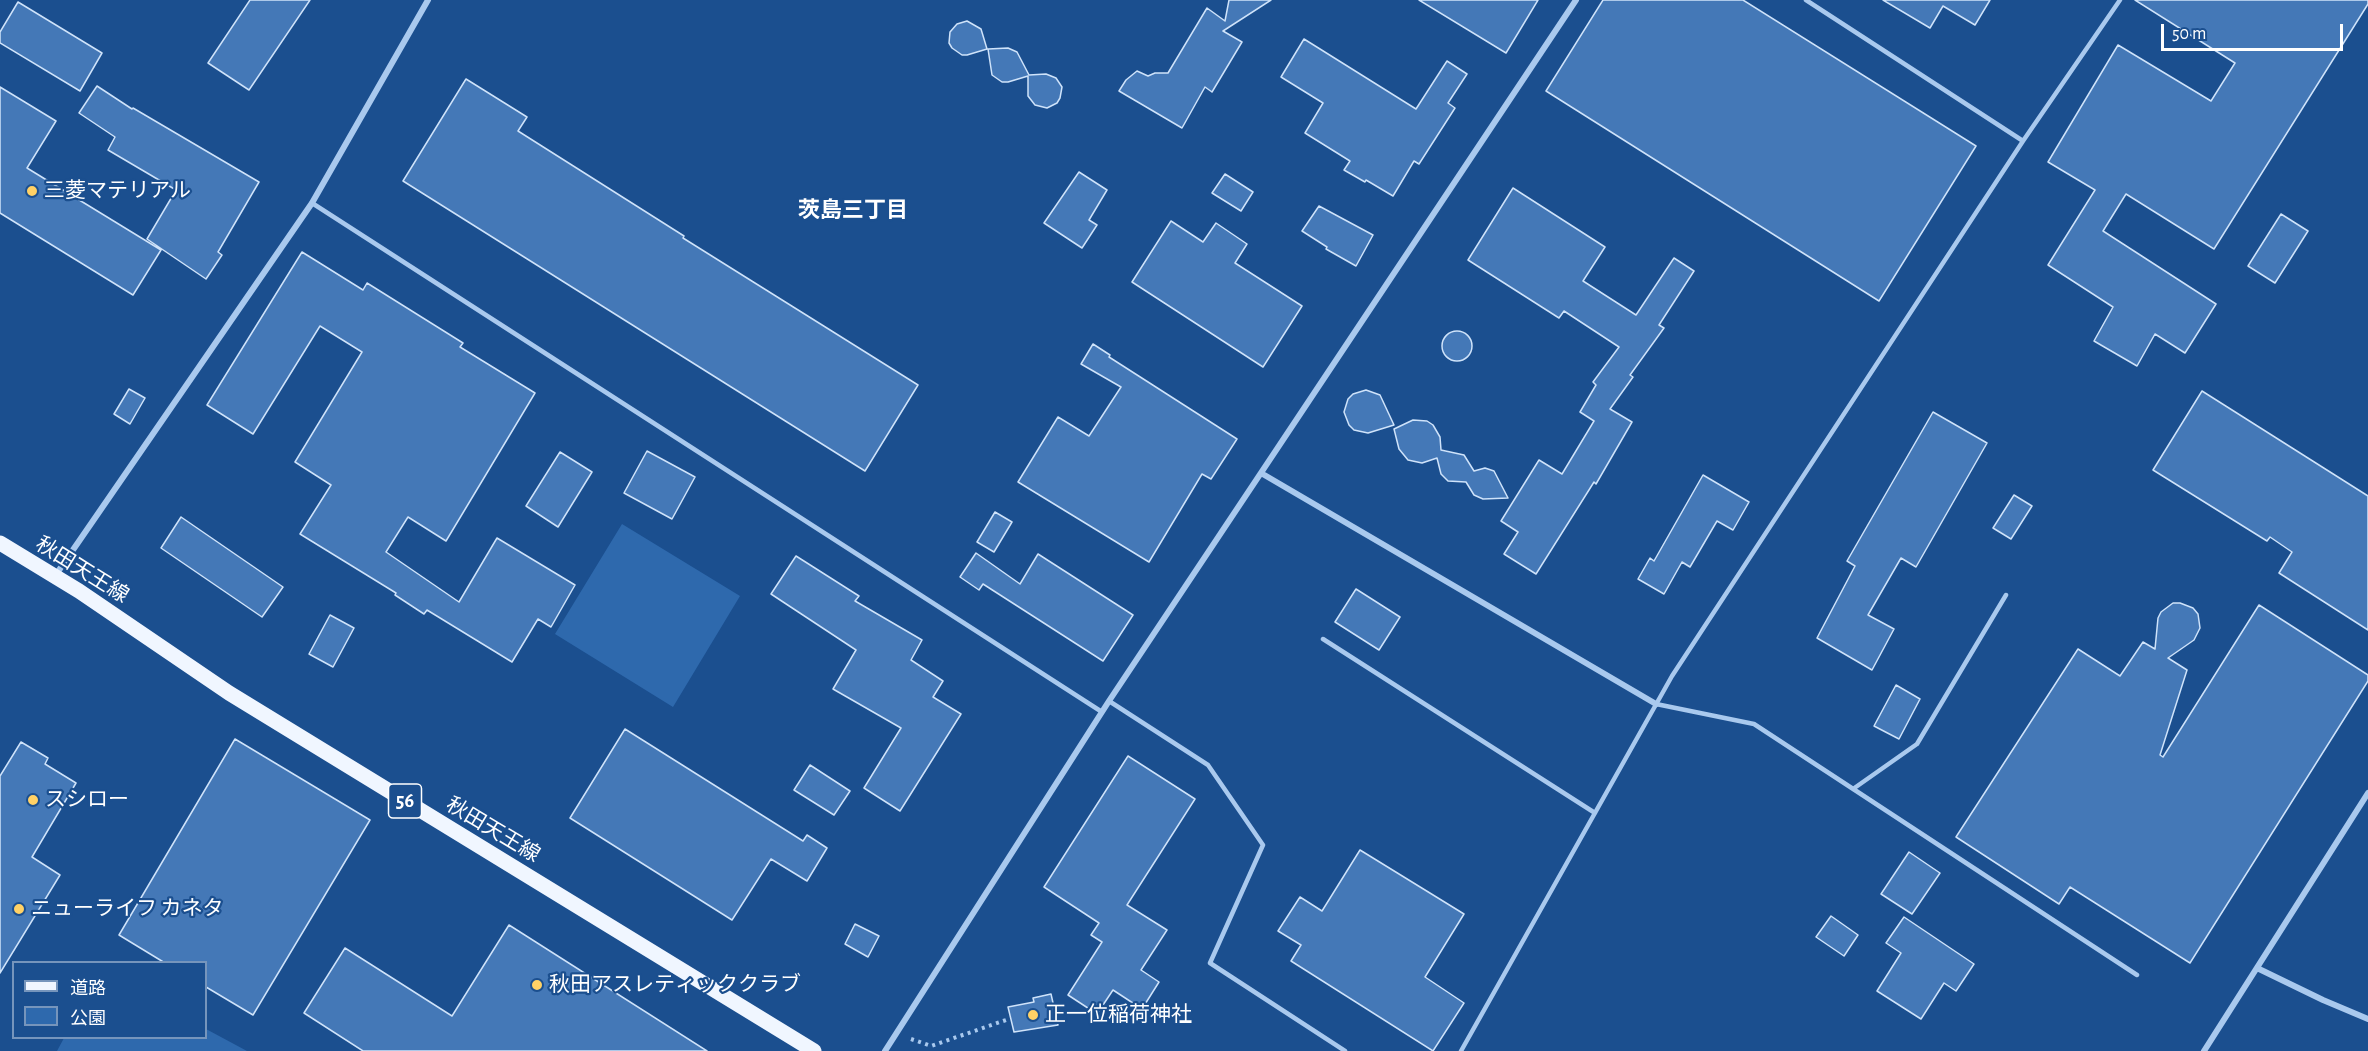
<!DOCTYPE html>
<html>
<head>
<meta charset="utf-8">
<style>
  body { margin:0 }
  #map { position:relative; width:2368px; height:1051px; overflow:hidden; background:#1b4f8f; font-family:"Alegreya Sans","Noto Sans JP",sans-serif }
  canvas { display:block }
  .legend { position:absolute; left:12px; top:961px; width:195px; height:78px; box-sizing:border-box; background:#1b4f8f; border:2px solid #7695bc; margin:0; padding:8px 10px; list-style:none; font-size:18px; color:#fff }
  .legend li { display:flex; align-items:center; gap:12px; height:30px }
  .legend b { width:30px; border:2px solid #7695bc }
  .scale { position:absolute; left:2161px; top:24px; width:182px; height:27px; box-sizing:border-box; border:3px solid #fff; border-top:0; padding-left:8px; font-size:18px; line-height:21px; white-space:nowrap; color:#fff; -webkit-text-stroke:4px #1b4f8f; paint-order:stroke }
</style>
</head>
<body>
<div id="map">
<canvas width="2368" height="1051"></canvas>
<ul class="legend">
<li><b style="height:8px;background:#f0f6ff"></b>道路</li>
<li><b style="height:16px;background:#2e69ad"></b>公園</li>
</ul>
<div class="scale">50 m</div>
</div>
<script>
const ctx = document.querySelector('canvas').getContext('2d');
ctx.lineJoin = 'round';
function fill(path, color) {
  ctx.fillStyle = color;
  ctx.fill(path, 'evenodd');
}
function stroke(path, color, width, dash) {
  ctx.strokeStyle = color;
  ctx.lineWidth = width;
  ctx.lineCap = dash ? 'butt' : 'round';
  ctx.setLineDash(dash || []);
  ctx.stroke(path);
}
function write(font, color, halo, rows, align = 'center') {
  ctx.font = font + ' "Alegreya Sans","Noto Sans JP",sans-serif';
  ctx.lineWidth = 4.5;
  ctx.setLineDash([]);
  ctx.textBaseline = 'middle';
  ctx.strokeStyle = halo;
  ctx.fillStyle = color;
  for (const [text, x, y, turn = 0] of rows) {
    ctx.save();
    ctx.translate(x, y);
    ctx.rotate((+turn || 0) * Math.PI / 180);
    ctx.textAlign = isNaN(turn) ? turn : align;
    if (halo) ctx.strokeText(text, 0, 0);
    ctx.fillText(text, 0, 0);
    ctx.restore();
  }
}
const green = new Path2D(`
  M622 524 740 596 673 707 555 634Z
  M206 1029 247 1051H57L64 1038H206Z`);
const building = new Path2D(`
  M250 0H310L249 90 208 63Z
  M1229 0H1271L1223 31 1242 42 1212 92 1205 87 1182 128 1119 91 1126 80 1137 71 1148 76 1155 73H1168L1207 8 1225 21Z
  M1419 0H1538L1506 53Z
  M1603 0H1743L1976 146 1879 301 1546 91Z
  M1883 0H1990L1975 25 1943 6 1930 28Z
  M2135 0H2368V4L2214 249 2126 194 2103 231 2216 304 2185 353 2155 334 2137 366 2094 341 2113 307 2048 265 2095 190 2048 162 2118 45 2211 101 2235 63Z
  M18 2 102 53 80 91 0 43V32Z
  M967 21 981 29 987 49 967 55H962L952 48 949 43 950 32 957 24Z
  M1304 39 1416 109 1447 61 1467 74 1448 103 1455 108 1419 164 1414 161 1393 196 1366 180 1365 182 1344 170 1350 161 1305 133 1323 103 1281 77Z
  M1008 48 1017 52 1029 75 1046 74 1056 78 1062 87 1060 98 1057 103 1047 108 1035 105 1028 96V76L1008 82H1002L992 75 988 49Z
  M466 79 527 117 518 131 684 236 683 238 918 385 865 471 403 181Z
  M97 86 132 109 133 108 259 182 218 252 222 255 206 279 147 239 176 190 108 150 115 137 79 113Z
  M0 87 56 121 27 168 161 250 133 295 0 213Z
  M1079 172 1107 190 1089 220 1097 225 1082 248 1044 223Z
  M1225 174 1253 192 1241 211 1212 193Z
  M1513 188 1605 247 1583 281 1636 315 1674 258 1694 271 1659 325 1664 328 1630 375 1633 377 1610 409 1632 422 1596 484 1594 482 1536 574 1504 554 1518 532 1501 521 1539 460 1562 474 1594 421 1580 412 1596 385 1593 382 1619 347 1564 311 1559 318 1468 260Z
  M1319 206 1373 235 1356 266 1326 249 1327 247 1302 231Z
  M2281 214 2308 231 2275 283 2248 266Z
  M1171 221 1203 242 1216 223 1247 244 1235 263 1302 306 1263 367 1132 282Z
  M302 252 363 290 367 283 463 343 460 347 535 393 446 541 408 517 386 552 459 602 497 538 575 585 551 627 538 619 512 662 427 610 424 614 395 595 396 593 300 534 331 485 295 462 362 352 320 326 253 434 207 405Z
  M1442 346a15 15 0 1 1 30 0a15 15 0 1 1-30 0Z
  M1093 344 1110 355 1109 357 1237 439 1211 479 1202 474 1149 562 1018 482 1058 417 1089 436 1121 387 1081 364Z
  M129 389 145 398 130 424 114 414Z
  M1366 390 1380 395 1394 425 1368 433 1354 430 1349 425 1344 412 1348 399 1353 394Z
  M2202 391 2368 496V630L2279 573 2292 552 2270 537 2267 541 2153 470Z
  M1933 412 1987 443 1916 567 1901 558 1868 615 1894 629 1872 670 1817 638 1855 566 1847 561Z
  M1413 420 1427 421 1433 425 1440 437 1441 450 1464 455 1474 471 1485 468 1494 471 1508 498 1483 499 1474 495 1466 482 1448 481 1441 474 1437 458 1422 463 1408 460 1399 449 1394 429Z
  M647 451 695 477 672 519 624 493Z
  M560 452 592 472 558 527 526 506Z
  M1703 475 1749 502 1733 530 1717 521 1690 567 1682 562 1664 594 1638 579 1650 558 1654 561Z
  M2014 495 2032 506 2011 539 1993 528Z
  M995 512 1012 522 994 552 977 542Z
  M181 517 283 587 262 617 161 548Z
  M976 553 1020 584 1038 554 1133 615 1103 661 983 584 979 590 960 577Z
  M796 556 859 596 855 601 922 640 911 660 943 681 933 697 961 714 900 811 864 788 901 728 833 689 856 650 771 594Z
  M1356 589 1400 617 1379 650 1335 622Z
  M2173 603H2180L2193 608 2198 614 2200 628 2194 640 2168 658 2187 670 2160 755 2163 757 2259 605 2368 675V681L2190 963 2070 887 2059 904 1956 837 2078 649 2120 676 2143 642 2155 649 2158 618 2161 612Z
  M330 615 354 628 333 667 309 654Z
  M1896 685 1920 699 1899 739 1874 726Z
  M625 729 803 841 807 835 827 848 807 881 771 859 732 920 570 818Z
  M235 739 370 820 253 1015 206 987V963H165L119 935Z
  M21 742 48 758 45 764 76 783 32 857 60 875 0 973V776Z
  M1128 756 1195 799 1127 905 1167 930 1141 970 1159 982 1142 1009 1113 990 1097 1014 1068 995 1102 942 1091 935 1099 923 1044 887Z
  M810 765 850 791 834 815 794 790Z
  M1360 850 1464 914 1425 977 1464 1003 1433 1051 1291 961 1301 945 1278 931 1300 897 1322 911Z
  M1909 852 1940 873 1912 914 1881 894Z
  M1831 916 1858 935 1844 956 1816 937Z
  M1904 917 1974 964 1956 991 1944 983 1921 1019 1877 991 1901 953 1886 943Z
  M855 924 879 936 868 957 845 944Z
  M509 925 707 1051H363L304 1013 345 948 452 1016Z
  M1051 994 1058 1025 1014 1032 1008 1007 1034 1002 1033 998Z`);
const path = new Path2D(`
  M911 1039 931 1046 1006 1020`);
const lane = new Path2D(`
  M2023 141 2120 0
  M312 203 1102 712
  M1323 639 1595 813
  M1109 701 1208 765 1263 845 1210 963 1345 1051
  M1656 704 1754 724 2137 975
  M1853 789 1917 744 2006 595
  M1461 1051 1672 676 2023 141 1806 0`);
const street = new Path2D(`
  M1261 473 1656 704
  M55 576 312 203 428 0
  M2257 968 2323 1000 2368 1019
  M885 1051 1109 701 1576 0
  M2204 1051 2368 793`);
const primary = new Path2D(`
  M0 543 79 591 229 693 814 1051`);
const markers = [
  [32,191,6,"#ffd166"],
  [33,800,6,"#ffd166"],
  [19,909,6,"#ffd166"],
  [537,985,6,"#ffd166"],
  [1033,1015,6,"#ffd166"]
];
const shields = [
  [405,801,33]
];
const shieldNames = [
  ["56",405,801]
];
const poiNames = [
  ["三菱マテリアル",44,191],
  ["スシロー",45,800],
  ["ニューライフ カネタ",31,909],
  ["秋田アスレティッククラブ",549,985],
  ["正一位稲荷神社",1045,1015]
];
const streetNames = [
  ["秋田天王線",82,570,32],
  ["秋田天王線",493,830,31]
];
const neighbourhoodNames = [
  ["茨島三丁目",853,210]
];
fill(green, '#2e69ad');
fill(building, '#4478b7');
stroke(building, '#cfe3fa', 1.5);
stroke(path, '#a9c9ee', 4, [3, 4.5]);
stroke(lane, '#a9c9ee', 4.5);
stroke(street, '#a9c9ee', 6);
stroke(primary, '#f0f6ff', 15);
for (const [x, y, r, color] of markers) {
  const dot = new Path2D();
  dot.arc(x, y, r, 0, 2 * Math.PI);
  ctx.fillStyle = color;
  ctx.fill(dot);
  stroke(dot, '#1b4f8f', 2);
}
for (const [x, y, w] of shields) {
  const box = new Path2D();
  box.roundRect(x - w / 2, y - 17, w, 34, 4.5);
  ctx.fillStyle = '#1b4f8f';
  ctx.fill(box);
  stroke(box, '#fff', 1.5);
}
write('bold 20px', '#fff', null, shieldNames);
write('21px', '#fff', '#1b4f8f', poiNames, 'left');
write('21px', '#fff', '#1b4f8f', streetNames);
write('bold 22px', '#fff', '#1b4f8f', neighbourhoodNames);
</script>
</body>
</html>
